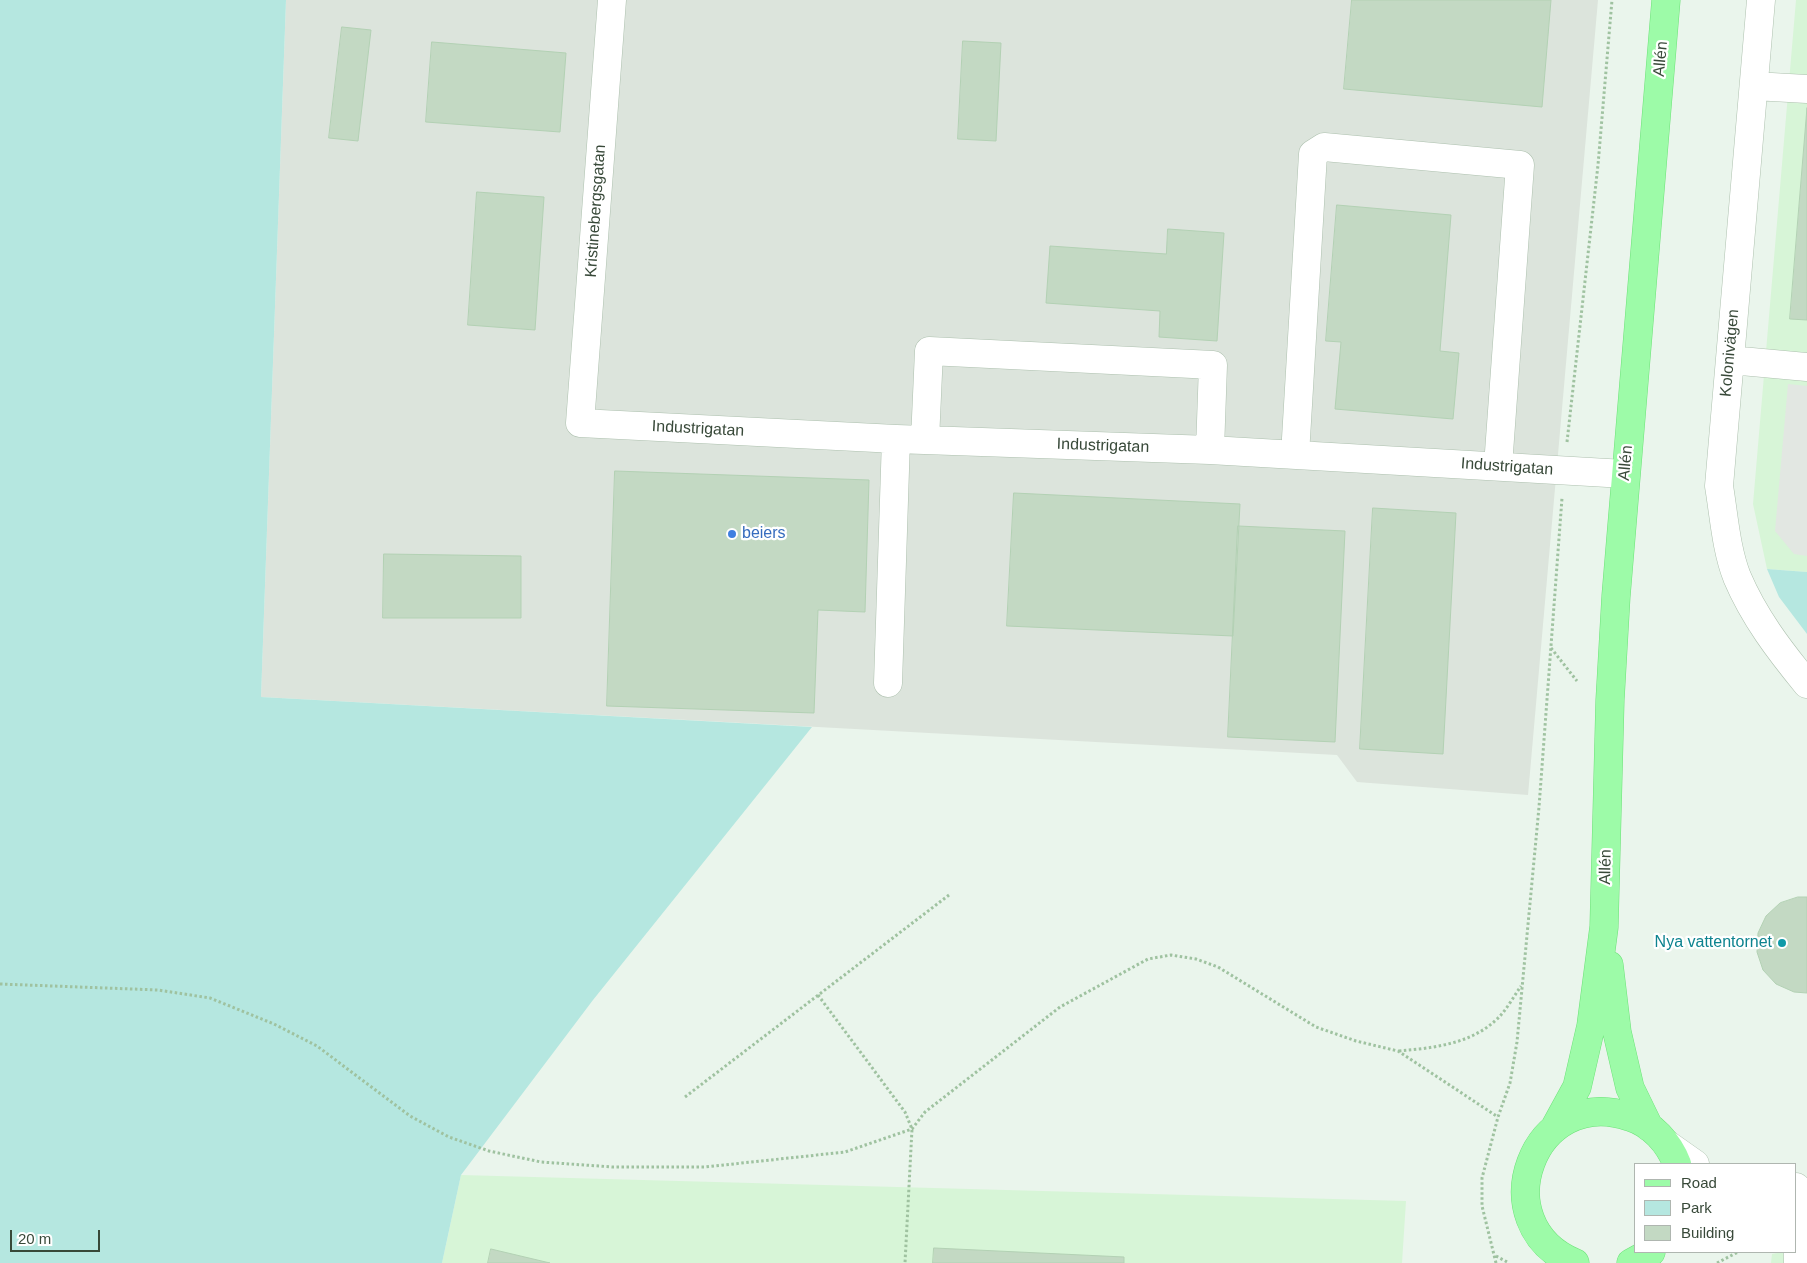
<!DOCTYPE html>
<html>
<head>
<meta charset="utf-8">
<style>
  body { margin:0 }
  #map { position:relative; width:1807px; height:1263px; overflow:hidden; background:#eaf5ec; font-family:Arial,sans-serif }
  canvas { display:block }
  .legend { position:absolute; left:1634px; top:1163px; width:162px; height:90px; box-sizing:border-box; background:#fff; border:1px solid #afb6b0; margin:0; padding:6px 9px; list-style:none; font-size:15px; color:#384939 }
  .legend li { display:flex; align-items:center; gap:10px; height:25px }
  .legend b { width:25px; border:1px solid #afb6b0 }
  .scale { position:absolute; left:10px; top:1230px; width:90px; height:22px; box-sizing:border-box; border:2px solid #384939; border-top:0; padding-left:6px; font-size:15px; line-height:18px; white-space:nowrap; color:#384939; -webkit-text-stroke:4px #fff; paint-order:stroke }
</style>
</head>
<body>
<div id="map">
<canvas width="1807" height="1263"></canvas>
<ul class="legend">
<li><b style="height:6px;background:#9dfba8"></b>Road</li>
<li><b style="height:14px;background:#b5e7e0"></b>Park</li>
<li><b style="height:14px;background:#c3d9c3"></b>Building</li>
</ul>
<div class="scale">20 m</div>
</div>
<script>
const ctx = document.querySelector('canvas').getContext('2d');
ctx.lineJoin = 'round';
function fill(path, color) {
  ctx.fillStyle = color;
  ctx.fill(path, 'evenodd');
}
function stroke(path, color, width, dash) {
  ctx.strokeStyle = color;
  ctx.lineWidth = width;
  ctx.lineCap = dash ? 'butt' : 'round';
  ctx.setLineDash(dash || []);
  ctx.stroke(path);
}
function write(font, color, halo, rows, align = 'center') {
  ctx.font = font + ' Arial,sans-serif';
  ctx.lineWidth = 4.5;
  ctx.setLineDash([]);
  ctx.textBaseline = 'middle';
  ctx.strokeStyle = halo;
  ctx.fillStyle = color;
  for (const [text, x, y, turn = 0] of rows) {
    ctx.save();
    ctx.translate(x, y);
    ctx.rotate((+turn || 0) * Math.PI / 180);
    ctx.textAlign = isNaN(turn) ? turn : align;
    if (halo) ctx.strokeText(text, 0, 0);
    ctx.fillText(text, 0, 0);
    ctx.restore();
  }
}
const commercial = new Path2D(`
  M1796 0H1807V572L1767 569 1753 504Z
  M461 1175 1406 1201 1402 1263H442Z
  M1783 1252H1796L1807 1263H1771L1772 1254Z`);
const industrial = new Path2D(`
  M286 0H1598L1528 795 1357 782 1337 755 261 697Z`);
const green = new Path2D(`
  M0 0H286L261 697 812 727 593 1000 461 1175 442 1263H0Z
  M1767 569 1807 572V634L1779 597Z`);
const parking = new Path2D(`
  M1788 384 1807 386V556L1794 554 1775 531Z`);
const building = new Path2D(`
  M1352 0H1551L1542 107 1344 89Z
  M342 27 371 30 358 141 329 138Z
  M963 41 1001 43 996 141 958 139Z
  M432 42 566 53 560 132 426 122Z
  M1807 108V320L1790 319Z
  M477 192 544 197 535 330 468 325Z
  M1337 205 1451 215 1440 351 1459 353 1453 419 1335 409 1341 342 1326 341Z
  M1168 229 1224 233 1217 341 1159 337 1160 311 1046 303 1050 246 1166 254Z
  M615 471 869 480 865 612 818 610 814 713 607 706Z
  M1014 493 1240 504 1233 636 1007 626Z
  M1373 508 1456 513 1443 754 1360 749Z
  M1238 526 1345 531 1335 742 1228 737Z
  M384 554 521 556V618H383Z
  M1798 897H1807V993L1794 992 1776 984 1763 970 1757 952 1758 933 1766 916 1780 903Z
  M934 1248 1124 1257V1263H933Z
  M491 1249 550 1263H488Z`);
const path = new Path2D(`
  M1567 442 1598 165 1612 0
  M1551 648 1577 681
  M0 984 158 990 210 998 274 1024 317 1046 410 1116 449 1137 489 1151 541 1162 613 1167H705L845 1152 912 1129 925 1112 1060 1007 1148 959 1171 955 1196 959 1218 967 1316 1027 1356 1041 1398 1051 1498 1117
  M818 995 905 1112 912 1129 905 1263
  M1399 1051C1433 1048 1473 1044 1499 1017 1507 1009 1514 996 1521 986
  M685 1097 949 895
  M1496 1256 1509 1263
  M1496 1263 1482 1206V1178L1498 1117 1510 1083 1517 1042 1539 807 1562 498
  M1717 1263 1738 1252`);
const minor = new Path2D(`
  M612 0 580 423 896 439 1210 450 1625 474
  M1761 0 1719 486C1724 516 1726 549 1737 577 1754 617 1779 650 1807 684
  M1754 86 1807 89
  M1730 360 1807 367
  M925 440 929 351 1213 365 1210 450
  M1295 455 1313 154 1324 147 1520 165 1498 466
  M888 683 896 439
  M1668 1145 1695 1164
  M1796 1187 1798 1263`);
const major = new Path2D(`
  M1609 965 1617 1032 1630 1088 1649 1127
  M1554 1129 1577 1087 1591 1026 1604 927 1610 700 1616 596 1666 0
  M1575 1263C1481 1224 1533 1083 1630 1117 1652 1124 1669 1143 1677 1164
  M1631 1263 1651 1252`);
const markers = [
  [732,534,5,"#3f7fe0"],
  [1782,943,5,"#0f9aa8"]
];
const streetNames = [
  ["Allén",1661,59,-85],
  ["Kristinebergsgatan",596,211,-86],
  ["Kolonivägen",1730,353,-85],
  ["Industrigatan",698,429,3],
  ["Industrigatan",1103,446,2],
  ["Allén",1626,463,-85],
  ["Industrigatan",1507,467,4],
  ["Allén",1606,867,-89]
];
const shopNames = [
  ["beiers",742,534]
];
const cultureNames = [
  ["Nya vattentornet",1772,943]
];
fill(commercial, '#d7f5d7');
fill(industrial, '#dce4dc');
fill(green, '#b5e7e0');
fill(parking, '#e2e7e2');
fill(building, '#c3d9c3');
stroke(building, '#b3d1b4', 1);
stroke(minor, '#adc0ae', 29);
stroke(major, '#6ce178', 29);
stroke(path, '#9fc2a0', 3, [2.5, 2.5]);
stroke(minor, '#fff', 28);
stroke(major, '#9dfba8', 28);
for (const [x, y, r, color] of markers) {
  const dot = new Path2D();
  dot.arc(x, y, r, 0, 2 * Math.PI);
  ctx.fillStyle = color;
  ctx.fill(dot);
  stroke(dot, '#fff', 2);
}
write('16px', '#384939', '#fff', streetNames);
write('16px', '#366cbe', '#fff', shopNames, 'left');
write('16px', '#0d838f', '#fff', cultureNames, 'right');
</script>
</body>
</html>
